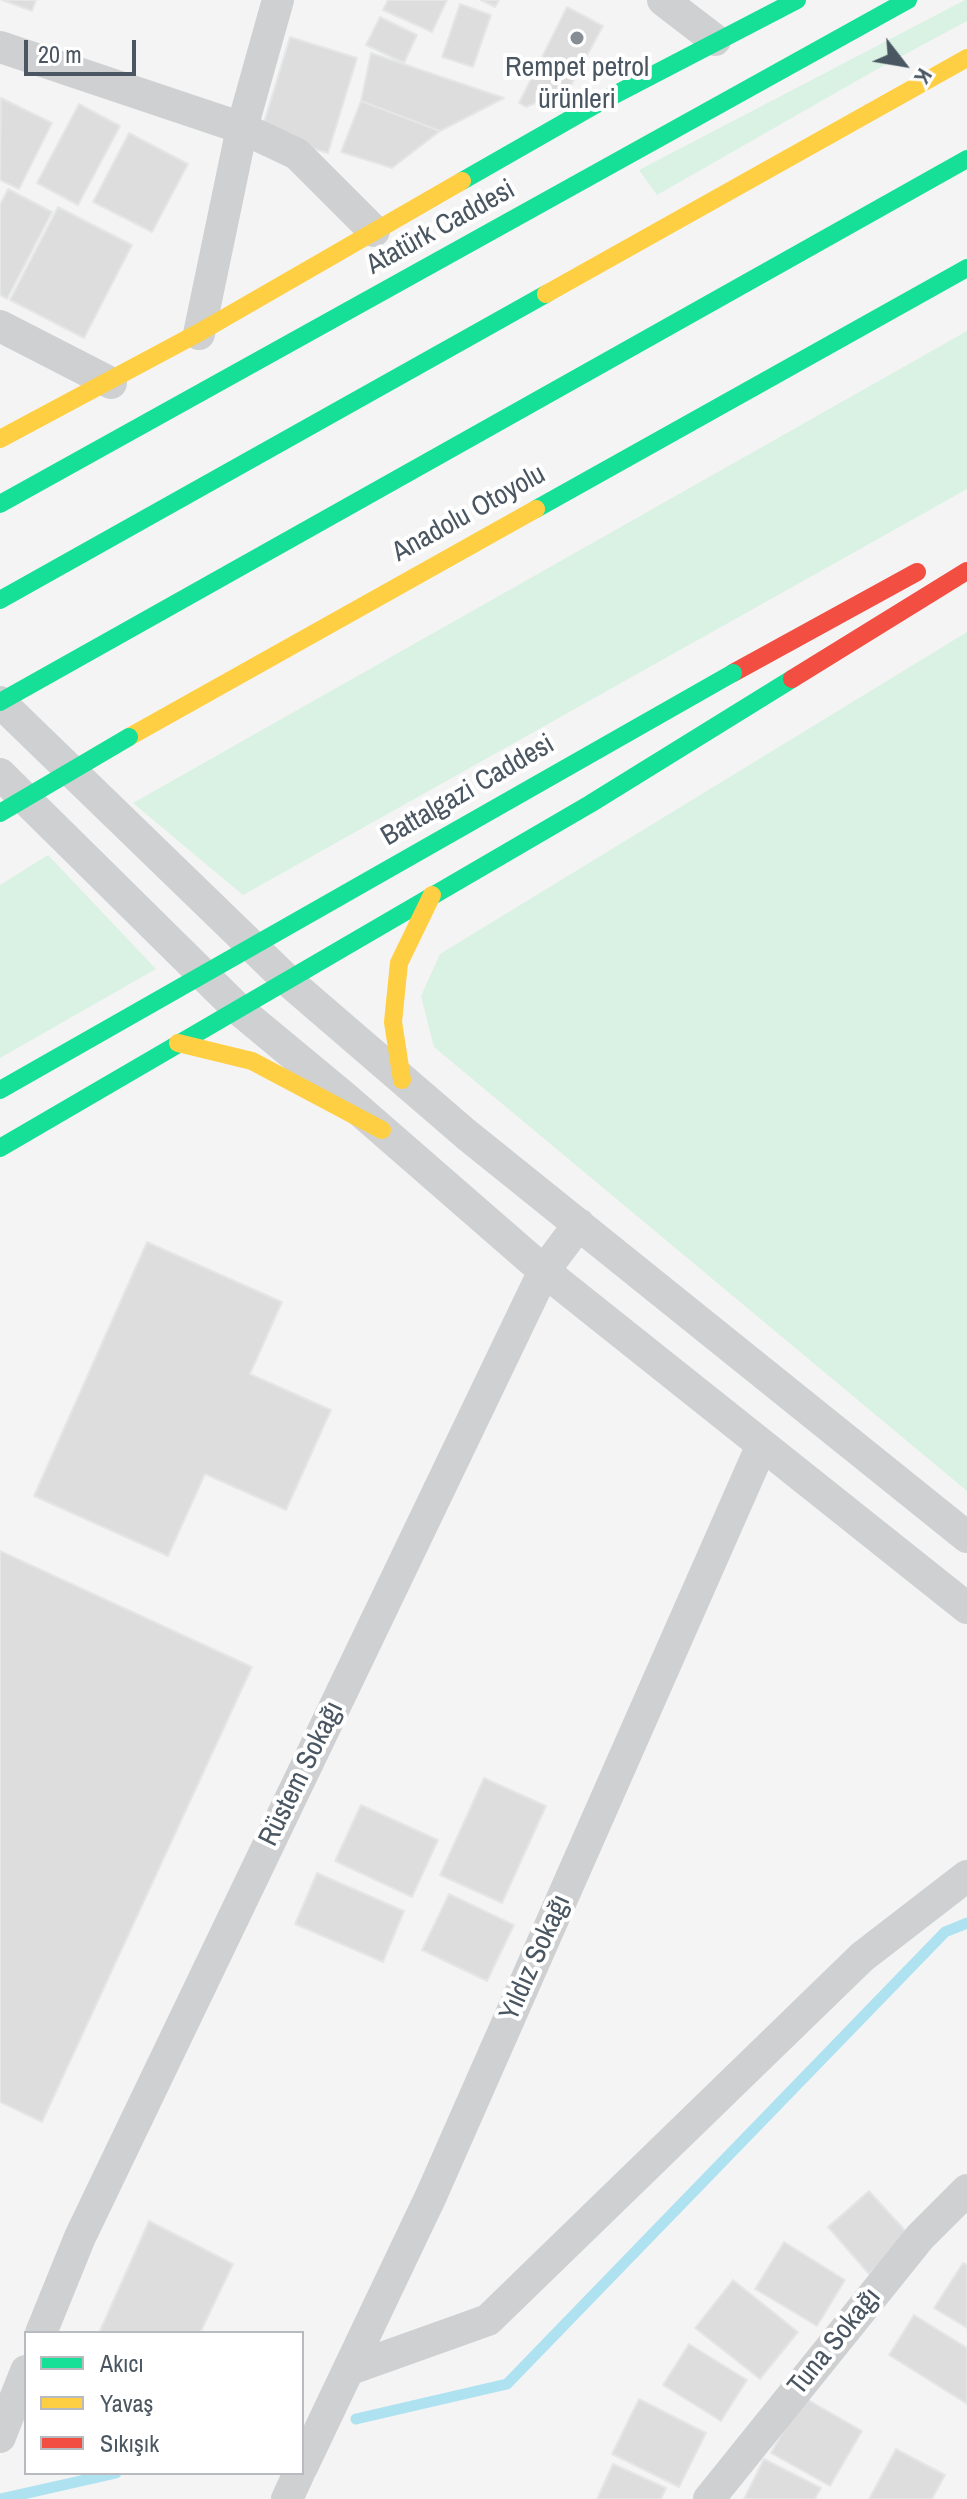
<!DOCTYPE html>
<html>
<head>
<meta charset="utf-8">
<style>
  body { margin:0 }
  #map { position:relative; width:967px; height:2499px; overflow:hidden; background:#f4f4f4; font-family:"Archivo Narrow",sans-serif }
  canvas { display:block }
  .legend { position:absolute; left:24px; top:2331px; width:280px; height:144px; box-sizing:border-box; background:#fff; border:2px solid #b7bbc0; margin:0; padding:10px 14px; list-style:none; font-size:24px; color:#4a5661 }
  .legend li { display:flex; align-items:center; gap:16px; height:40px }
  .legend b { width:40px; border:2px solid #b7bbc0 }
  .north { position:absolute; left:863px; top:24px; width:80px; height:80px; -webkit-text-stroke:6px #fff; paint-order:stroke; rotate:121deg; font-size:22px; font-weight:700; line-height:32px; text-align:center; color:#4a5661 }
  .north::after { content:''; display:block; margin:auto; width:28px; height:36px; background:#4a5661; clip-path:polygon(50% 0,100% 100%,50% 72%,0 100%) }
  .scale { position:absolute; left:24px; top:40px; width:112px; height:36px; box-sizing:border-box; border:4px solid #4a5661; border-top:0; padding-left:10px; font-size:24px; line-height:28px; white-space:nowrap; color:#4a5661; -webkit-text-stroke:6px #fff; paint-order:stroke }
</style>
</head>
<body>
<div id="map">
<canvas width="967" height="2499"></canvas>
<ul class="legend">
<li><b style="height:10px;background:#16e098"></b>Akıcı</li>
<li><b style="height:10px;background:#ffcf43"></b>Yavaş</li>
<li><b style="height:10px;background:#f24e42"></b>Sıkışık</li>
</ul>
<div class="north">K</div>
<div class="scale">20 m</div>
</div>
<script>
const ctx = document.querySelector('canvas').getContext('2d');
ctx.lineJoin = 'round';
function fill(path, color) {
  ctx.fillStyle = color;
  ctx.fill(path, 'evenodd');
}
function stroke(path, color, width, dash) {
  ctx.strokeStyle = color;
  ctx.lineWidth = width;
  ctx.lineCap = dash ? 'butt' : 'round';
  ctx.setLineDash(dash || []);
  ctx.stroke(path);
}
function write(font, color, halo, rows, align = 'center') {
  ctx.font = font + ' "Archivo Narrow",sans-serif';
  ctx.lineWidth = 8;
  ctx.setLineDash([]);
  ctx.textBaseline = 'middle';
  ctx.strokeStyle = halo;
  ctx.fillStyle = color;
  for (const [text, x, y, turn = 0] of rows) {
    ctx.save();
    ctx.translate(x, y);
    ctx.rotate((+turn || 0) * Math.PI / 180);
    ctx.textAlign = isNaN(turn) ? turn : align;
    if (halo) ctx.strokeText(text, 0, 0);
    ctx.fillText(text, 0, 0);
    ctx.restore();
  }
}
const green = new Path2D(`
  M965 0H967V21L872 72 657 195 639 170Z
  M967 331V489L243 895 133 803Z
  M967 632V1491L434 1047 421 996 440 954Z
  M48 855 156 969 0 1058V885Z`);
const stream = new Path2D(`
  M356 2419 507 2384 945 1932 967 1923
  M1 2499 116 2473`);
const building = new Path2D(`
  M2 0H36L32 11Z
  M388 0H447L432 32 383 10Z
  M481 0H499L495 7Z
  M460 4 491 15 473 67 442 57Z
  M567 7 603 26 569 89 526 107 519 103Z
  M380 17 417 35 404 63 366 45Z
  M290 37 357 58 328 153 261 133Z
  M371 53 504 98 440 131 361 101Z
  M1 98 52 123 19 189 0 180Z
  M361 101 440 131 392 168 341 152Z
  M79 104 120 126 78 205 37 183Z
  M129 133 188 164 152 232 93 202Z
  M8 189 52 212 7 299 0 295V205Z
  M58 207 132 245 84 338 10 300Z
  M147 1242 282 1302 250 1374 331 1410 286 1510 205 1474 168 1556 34 1496Z
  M0 1551 252 1667 42 2122 0 2102Z
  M484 1778 546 1806 502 1903 440 1875Z
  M361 1805 438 1840 412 1897 335 1861Z
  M317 1873 404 1911 383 1962 295 1924Z
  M449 1894 514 1925 487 1981 422 1950Z
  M869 2191 910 2236 869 2274 828 2227Z
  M149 2221 233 2264 200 2333H99Z
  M784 2242 845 2280 817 2326 755 2289Z
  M963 2263 967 2265V2328L934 2308Z
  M733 2280 798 2332 760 2379 695 2328Z
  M914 2315 967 2348V2404L889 2355Z
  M689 2344 747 2380 721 2421 663 2385Z
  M803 2397 862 2431 830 2486 771 2453Z
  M639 2399 706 2433 679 2487 612 2454Z
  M896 2449 945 2475 932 2499H869Z
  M764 2459 821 2488 815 2499H744Z
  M613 2464 666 2488 661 2499H597Z`);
const street = new Path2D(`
  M663 0 715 40
  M0 47 242 128 297 154 374 231
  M0 326 111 383
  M199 334 242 128 278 0
  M0 702 287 980 467 1135 967 1537
  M0 774 238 1009 343 1096 544 1271 967 1608
  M41 2333 80 2237 544 1271 579 1224
  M348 2370 488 2320 862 1957 967 1876
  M0 2437 26 2371
  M302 2467 431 2196 762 1445
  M287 2499 299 2473
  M709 2499 920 2237 967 2190`);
const fast = new Path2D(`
  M462 181 595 105 797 0
  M0 504 908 0
  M536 509 967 268
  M0 600 546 294
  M0 702 967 159
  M0 1148 590 804 792 679`);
const slow = new Path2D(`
  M546 294 967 58
  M0 439 200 332 462 181
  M129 737 536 509
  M178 1043 252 1061 382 1130
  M402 1080 393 1022 399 963 432 895`);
const jam = new Path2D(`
  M733 673 917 572
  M792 679 967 571`);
const fastBridge = new Path2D(`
  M0 813 129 737
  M0 1090 733 673`);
const markers = [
  [577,38,8,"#868d94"]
];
const poiNames = [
  ["Rempet petrol",577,68],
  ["ürünleri",577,100]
];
const streetNames = [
  ["Atatürk Caddesi",441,228,-29],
  ["Anadolu Otoyolu",469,514,-29],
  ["Battalgazi Caddesi",468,791,-30],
  ["Rüstem Sokağı",302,1774,-64],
  ["Yıldız Sokağı",536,1958,-66],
  ["Tuna Sokağı",835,2342,-51]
];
fill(green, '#d9f2e3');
stroke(stream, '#aee2f0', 11);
fill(building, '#ddddde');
stroke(building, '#e5e6e7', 2);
stroke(street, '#ced0d2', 32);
stroke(fast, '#16e098', 18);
stroke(slow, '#ffcf43', 18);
stroke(jam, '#f24e42', 18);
stroke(fastBridge, '#16e098', 18);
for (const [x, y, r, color] of markers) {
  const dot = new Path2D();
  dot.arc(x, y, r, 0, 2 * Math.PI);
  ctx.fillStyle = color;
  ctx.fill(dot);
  stroke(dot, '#fff', 3);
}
write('28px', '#4a5661', '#fff', poiNames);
write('28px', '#4a5661', '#fff', streetNames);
</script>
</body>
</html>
